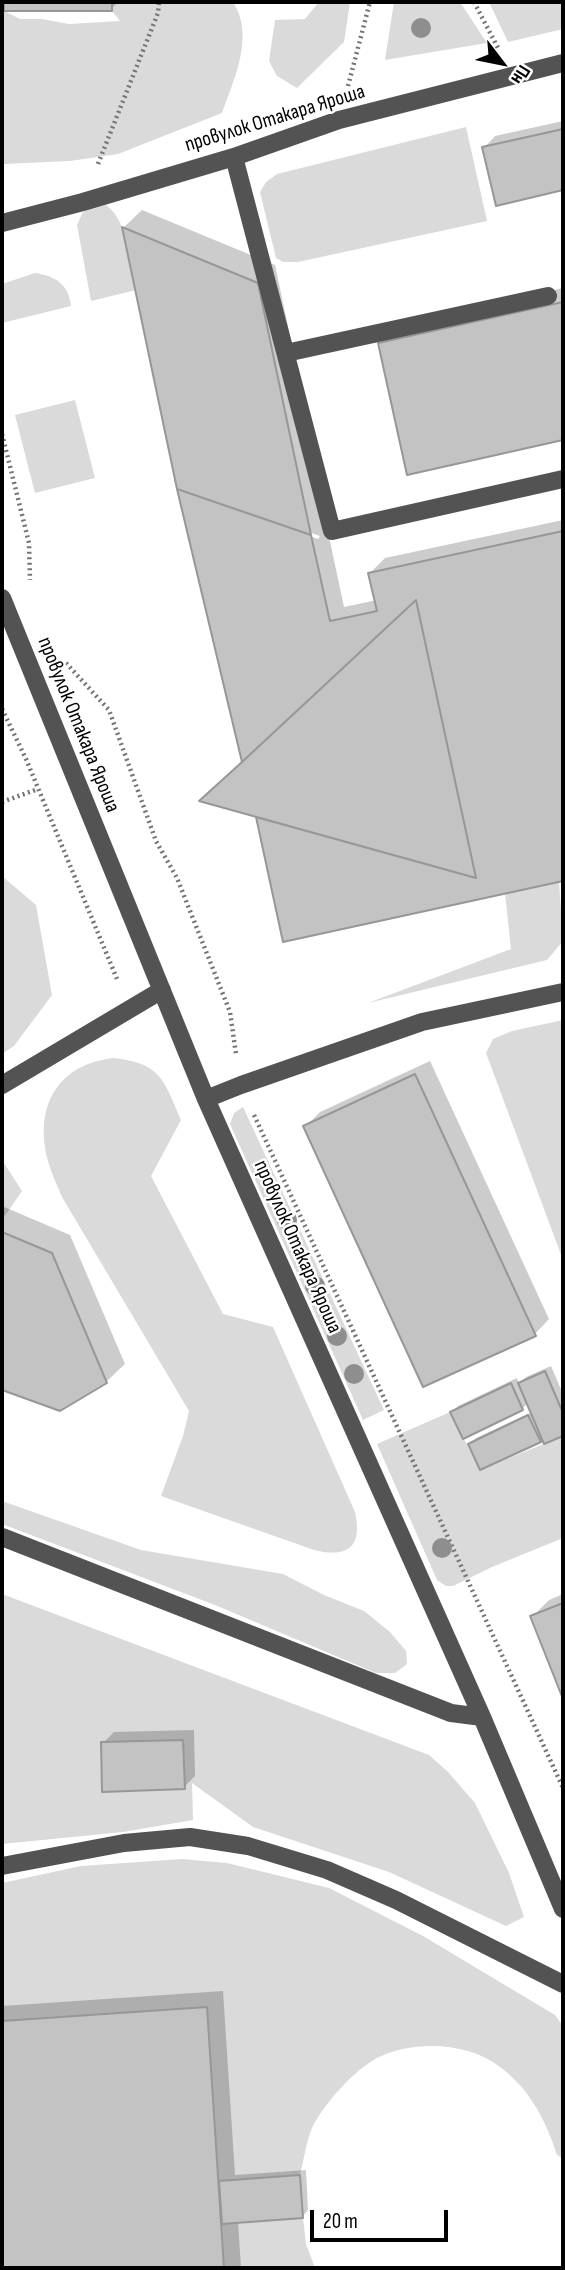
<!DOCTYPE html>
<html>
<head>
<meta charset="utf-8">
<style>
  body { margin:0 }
  #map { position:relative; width:565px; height:2270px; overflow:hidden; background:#fff; font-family:"Sofia Sans Condensed",sans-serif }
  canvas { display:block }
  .frame { position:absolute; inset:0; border:4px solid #000; pointer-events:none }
  .north { position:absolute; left:467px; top:28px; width:70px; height:70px; -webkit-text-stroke:5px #fff; paint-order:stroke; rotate:122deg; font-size:19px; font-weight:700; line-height:28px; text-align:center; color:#000 }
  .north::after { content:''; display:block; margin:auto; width:24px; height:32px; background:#000; clip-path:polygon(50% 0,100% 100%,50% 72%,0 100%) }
  .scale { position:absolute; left:310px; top:2210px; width:138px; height:32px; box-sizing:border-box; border:4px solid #000; border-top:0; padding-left:9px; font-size:21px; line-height:24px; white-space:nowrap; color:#000; -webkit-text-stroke:5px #fff; paint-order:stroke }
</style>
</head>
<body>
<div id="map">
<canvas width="565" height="2270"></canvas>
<div class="frame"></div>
<div class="north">Пн</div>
<div class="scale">20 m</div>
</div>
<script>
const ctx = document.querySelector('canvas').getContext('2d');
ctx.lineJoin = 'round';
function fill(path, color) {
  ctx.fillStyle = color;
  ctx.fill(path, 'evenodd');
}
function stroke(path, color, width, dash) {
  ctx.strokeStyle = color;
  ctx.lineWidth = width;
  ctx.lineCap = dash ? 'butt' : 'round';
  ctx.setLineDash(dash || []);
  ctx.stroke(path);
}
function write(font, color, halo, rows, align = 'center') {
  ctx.font = font + ' "Sofia Sans Condensed",sans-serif';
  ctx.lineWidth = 5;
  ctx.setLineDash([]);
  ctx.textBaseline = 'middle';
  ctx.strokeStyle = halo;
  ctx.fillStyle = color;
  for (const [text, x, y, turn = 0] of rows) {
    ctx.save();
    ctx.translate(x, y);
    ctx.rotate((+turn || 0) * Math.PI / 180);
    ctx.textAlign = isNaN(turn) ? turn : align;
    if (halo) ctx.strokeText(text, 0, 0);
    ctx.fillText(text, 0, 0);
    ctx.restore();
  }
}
const green = new Path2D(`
  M2 2 4 11 20 19H42L69 24 120 21 112 11V2H233C255 36 234 79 222 113L118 154 70 161 3 164Z
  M319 2H350L344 42 297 88 277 76 269 61 275 20 305 19Z
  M394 2H460L487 43 385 60Z
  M489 2H563V29L508 42Z
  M466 127 487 221 298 262H283L276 258 260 192 266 182 277 174Z
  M106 205C128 220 130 265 136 290L91 301 77 225 83 212Z
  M35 273C55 276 69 284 71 306L2 323V284Z
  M75 400 95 478 35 493 15 415Z
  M2 876 36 905 52 995 14 1046 2 1054Z
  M559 882 563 941 547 960 368 1003 511 949 505 893Z
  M563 1020V1260L486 1053 493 1039 512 1031Z
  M113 1058C161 1063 164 1080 181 1120L151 1176 223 1314 273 1327 355 1512C363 1548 347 1558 314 1550L161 1496 183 1436 189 1411 62 1197C57 1185 51 1173 48 1161 34 1108 56 1065 113 1058Z
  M243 1107 384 1410 363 1420 230 1124 234 1113Z
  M2 1160 22 1191 2 1220Z
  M450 1412 480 1470 563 1436V1538L492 1567 453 1586H446L437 1580 377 1444Z
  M2 1501 141 1550 283 1574 324 1595 364 1611 390 1632 406 1651 407 1664 395 1673H376L215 1605 2 1524Z
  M2 1594 429 1755 448 1772 475 1803 509 1873 524 1917 506 1926 389 1872 253 1827 192 1783 193 1820 123 1832 2 1844Z
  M182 1859 227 1863 329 1888 423 1936 555 2015 563 2026V2158L557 2155C546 2121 530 2089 500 2067 468 2042 413 2040 377 2058 354 2070 323 2105 312 2128 306 2142 304 2160 300 2175L219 2181 207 2007 2 2021V1883L81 1866Z
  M303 2218 306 2244 315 2268H224L222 2224Z`);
const shadow = new Path2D(`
  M6 2H118L111 9 6 10Z
  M563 121V189L497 204 484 148 495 136Z
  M142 210 275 265 328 515 325 518 344 607 377 600 370 573 385 558 563 520V879L285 940 258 816 179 488 124 227ZM197 494 320 536 318 539 197 497Z
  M563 288V439L408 473 379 343 398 325Z
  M430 1061 549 1319 535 1334 306 1126 320 1112Z
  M2 1206 70 1235 125 1364 106 1382 60 1409 2 1388Z
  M551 1366 563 1394V1434L545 1442 543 1437 540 1440 470 1444 476 1438 532 1412 528 1403 522 1409 452 1412 458 1406 517 1378 519 1384 526 1377Z
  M563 1594V1694L532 1617 549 1600Z
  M194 1730 195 1776 184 1787 103 1743 114 1732Z
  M223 1991 235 2175 306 2170 308 2210 302 2217 238 2221 241 2268H2V2006Z`);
const building = new Path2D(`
  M4 2H112V11H4Z
  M563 129V190L496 206 482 147Z
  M122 227 258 283 311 535 177 489Z
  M563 302V440L407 475 378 343Z
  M177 489 311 535 330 621 377 611 368 573 563 531V881L283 942 256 817 476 878 416 600 242 762Z
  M416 600 476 878 199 801 242 762Z
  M415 1074 536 1336 423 1387 303 1126Z
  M2 1232 52 1253 107 1383 60 1411 2 1390Z
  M545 1371 563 1413V1436L544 1444 518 1383Z
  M511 1383 523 1410 463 1439 450 1412Z
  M528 1415 541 1442 480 1470 468 1444Z
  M563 1603V1699L530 1616Z
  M183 1740 185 1789 102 1792 101 1742Z
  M207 2007 224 2268H2V2021Z
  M300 2175 303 2218 222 2224 219 2181Z`);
const path = new Path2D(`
  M474 2 498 48
  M348 86 370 2
  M98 164 158 13 159 2
  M2 434 29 543 30 580
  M66 663 109 710 156 841 177 878 230 1012 236 1054
  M2 709 26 759 117 979
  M2 802 38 789
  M254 1115 563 1788`);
const minor = new Path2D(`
  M234 157 332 531 563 479
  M2 223 83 202 234 157 339 120 563 63
  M286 353 548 296
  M2 598 206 1099 482 1717 563 1909
  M2 1085 162 990
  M206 1099 241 1085 422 1022 563 992
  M2 1537 451 1713 482 1717
  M2 1866 124 1843 190 1837 248 1846 327 1870 396 1900 563 1984`);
const trees = [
  [421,28],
  [287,1220],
  [315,1286],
  [337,1336],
  [354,1374],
  [442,1548]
];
const streetNames = [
  ["провулок Отакара Яроша",275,119,-17],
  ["провулок Отакара Яроша",78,725,68],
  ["провулок Отакара Яроша",297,1247,66]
];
fill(green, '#dadada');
fill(shadow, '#0003');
fill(building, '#c3c3c3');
stroke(building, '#979797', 2);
stroke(path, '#757575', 4.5, [2, 3.5]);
stroke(minor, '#535353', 18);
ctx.fillStyle = '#8e8e8e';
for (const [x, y] of trees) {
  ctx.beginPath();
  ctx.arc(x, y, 10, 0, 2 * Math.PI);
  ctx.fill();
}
write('21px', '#000', '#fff', streetNames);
</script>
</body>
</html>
